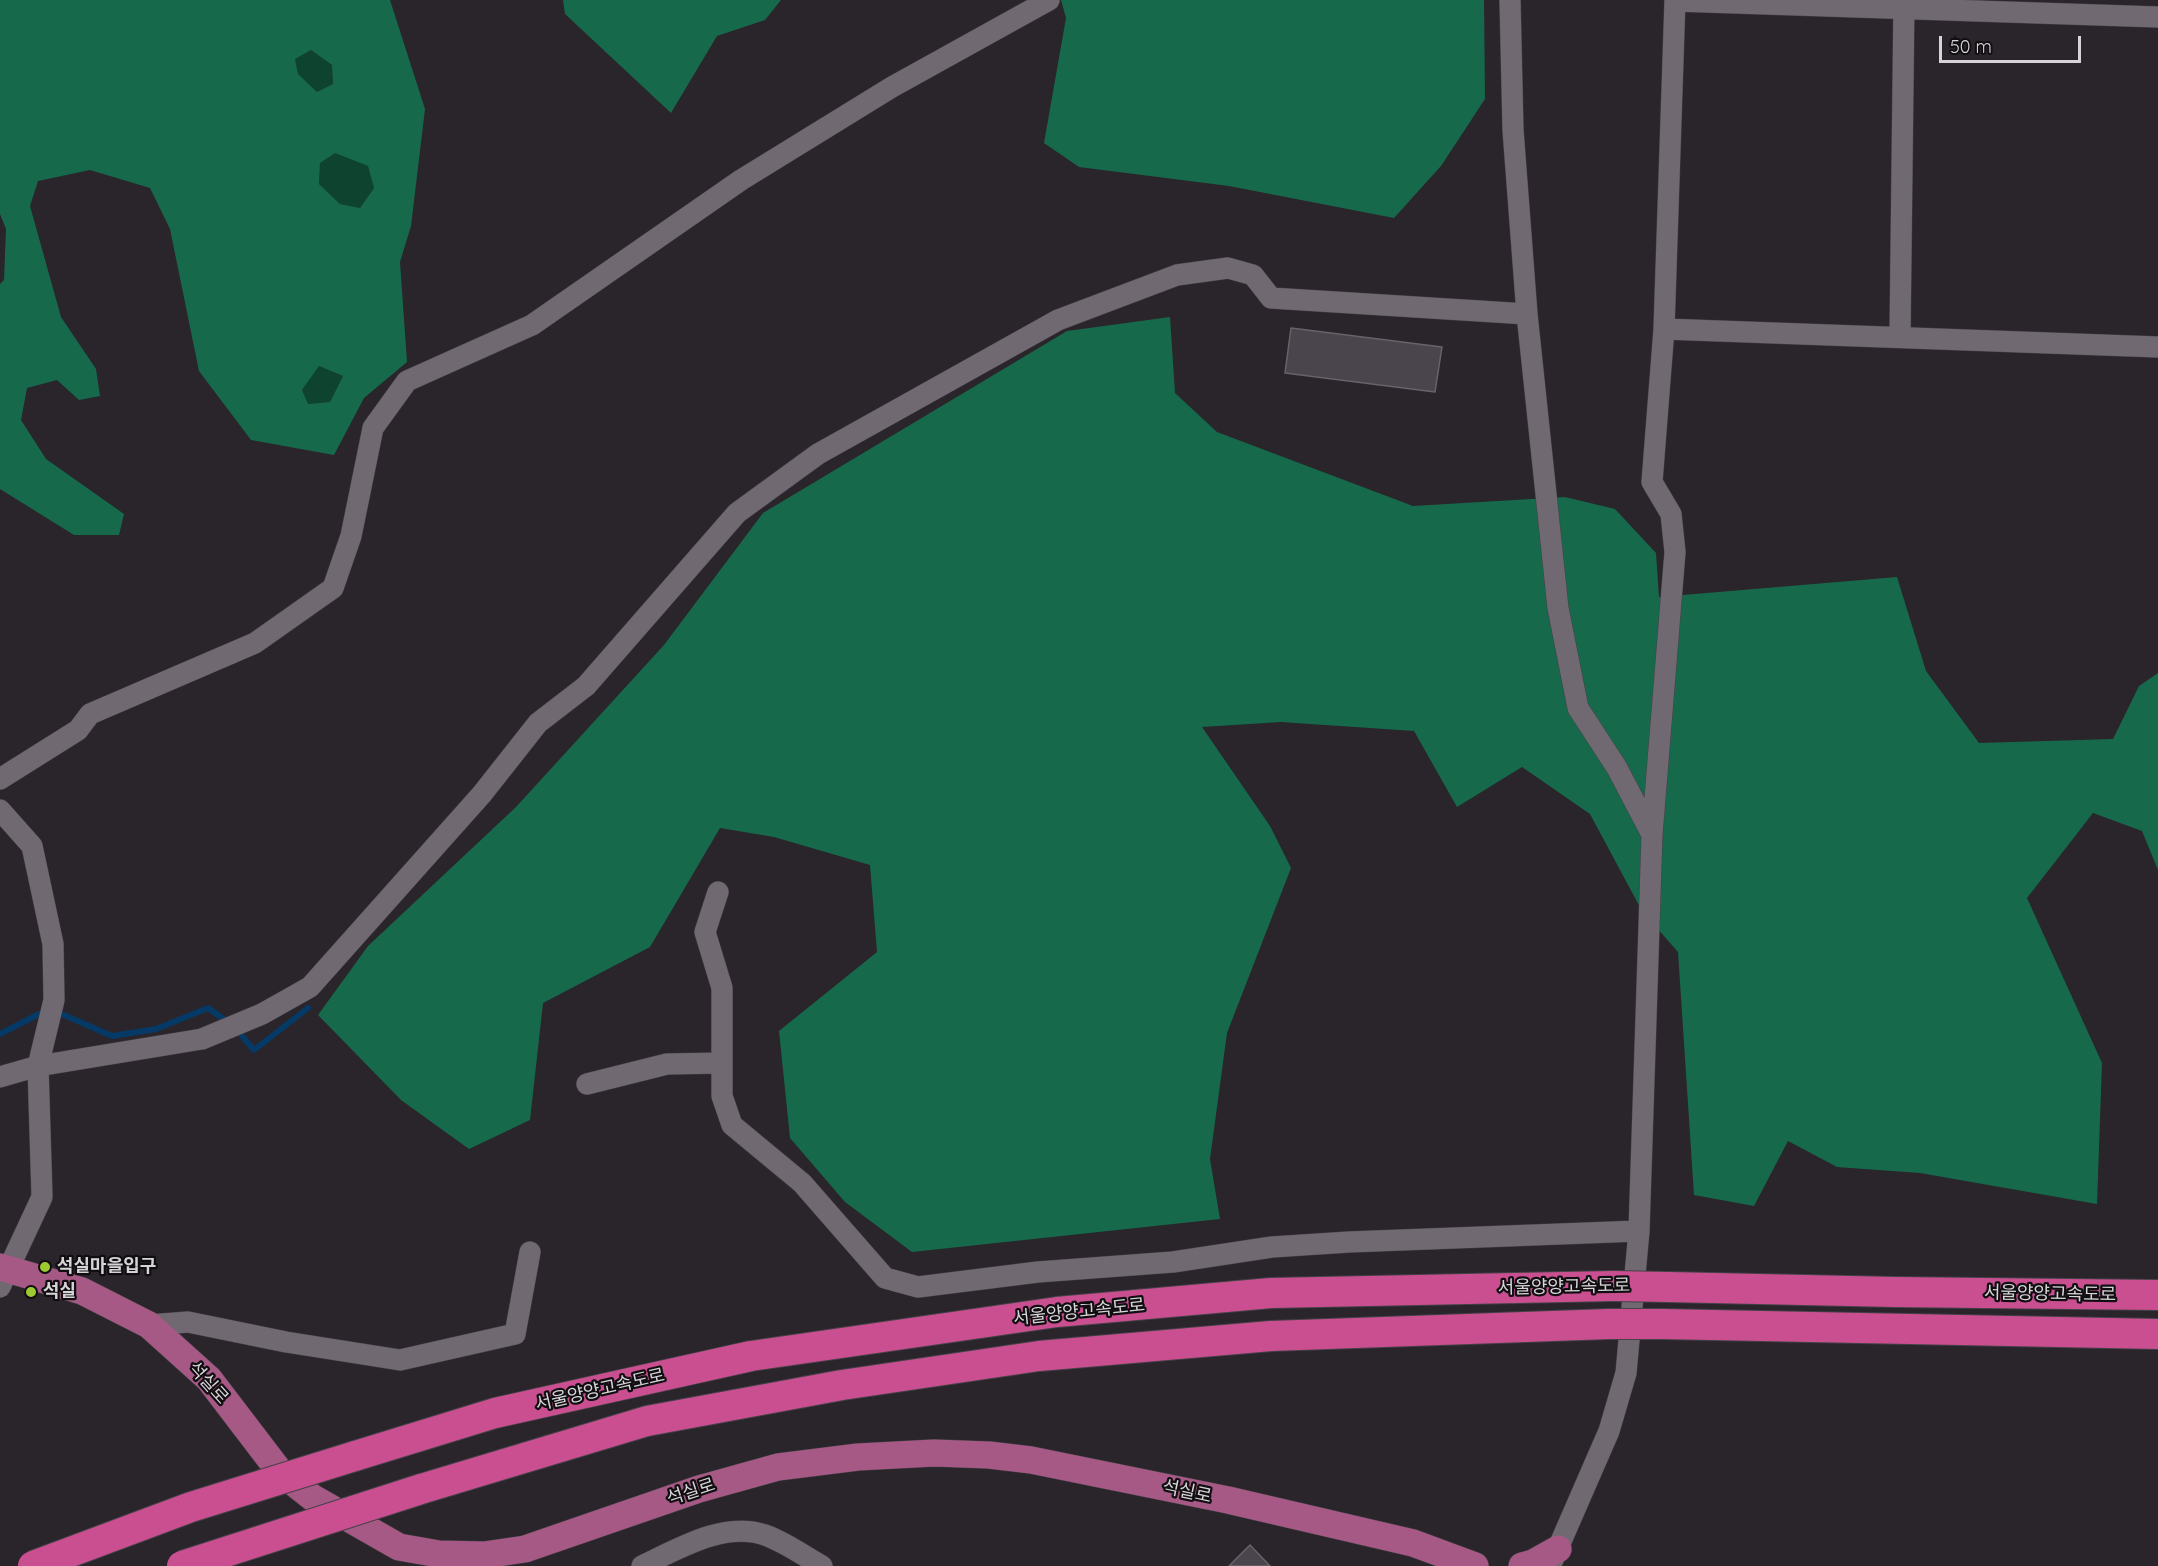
<!DOCTYPE html>
<html>
<head>
<meta charset="utf-8">
<style>
  body { margin:0 }
  #map { position:relative; width:2158px; height:1566px; overflow:hidden; background:#2a242b; font-family:Quicksand,sans-serif }
  canvas { display:block }
  .scale { position:absolute; left:1939px; top:36px; width:142px; height:27px; box-sizing:border-box; border:3px solid #d7d4d8; border-top:0; padding-left:8px; font-size:18px; line-height:21px; white-space:nowrap; color:#d7d4d8; -webkit-text-stroke:4px #110e11; paint-order:stroke }
</style>
</head>
<body>
<div id="map">
<canvas width="2158" height="1566"></canvas>
<div class="scale">50 m</div>
</div>
<script>
const ctx = document.querySelector('canvas').getContext('2d');
ctx.lineJoin = 'round';
function fill(path, color) {
  ctx.fillStyle = color;
  ctx.fill(path, 'evenodd');
}
function stroke(path, color, width, dash) {
  ctx.strokeStyle = color;
  ctx.lineWidth = width;
  ctx.lineCap = dash ? 'butt' : 'round';
  ctx.setLineDash(dash || []);
  ctx.stroke(path);
}
function write(font, color, halo, rows, align = 'center') {
  ctx.font = font + ' Quicksand,"Noto Sans KR",sans-serif';
  ctx.lineWidth = 4.5;
  ctx.setLineDash([]);
  ctx.textBaseline = 'middle';
  ctx.strokeStyle = halo;
  ctx.fillStyle = color;
  for (const [text, x, y, turn = 0] of rows) {
    ctx.save();
    ctx.translate(x, y);
    ctx.rotate((+turn || 0) * Math.PI / 180);
    ctx.textAlign = isNaN(turn) ? turn : align;
    if (halo) ctx.strokeText(text, 0, 0);
    ctx.fillText(text, 0, 0);
    ctx.restore();
  }
}
const green = new Path2D(`
  M311 50 332 65 333 84 317 92 298 74 295 59Z
  M336 152 368 166 374 188 360 208 340 204 319 184 320 163Z
  M319 366 343 376 330 402 307 404 302 390Z`);
const forest = new Path2D(`
  M0 0H390L425 109 411 226 400 262 407 362 364 398 334 455 251 440 199 371 170 229 150 188 90 170 38 181 30 206 61 317 96 369 100 396 79 400 57 380 27 388 21 420 46 459 124 514 119 535H74L0 489V284L4 280 6 229 0 214ZM311 50 332 65 333 84 317 92 298 74 295 59ZM335 153 368 166 374 188 360 208 340 204 319 184 320 163ZM319 366 343 376 330 402 308 404 302 390Z
  M563 0H781L765 20 717 36 671 113 565 14Z
  M1061 0H1484L1485 99 1441 166 1394 218 1229 186 1079 167 1044 143 1066 18Z
  M1170 317 1175 393 1217 432 1413 506 1565 497 1615 509 1656 553 1659 597 1897 577 1926 671 1979 743 2113 739 2139 686 2158 673V870L2142 831 2093 813 2027 898 2102 1063 2097 1204 1920 1173 1837 1167 1788 1141 1754 1206 1694 1195 1678 952 1642 911 1590 814 1522 767 1457 807 1414 731 1281 722 1202 727 1270 826 1291 868 1227 1033 1210 1159 1220 1219 912 1252 845 1202 790 1138 779 1031 877 952 870 865 774 837 720 828 650 947 543 1003 530 1120 469 1149 401 1100 318 1015 368 946 516 807 664 645 763 513 1067 331Z`);
const stream = new Path2D(`
  M57 1012 112 1036 156 1029 208 1008 228 1022
  M0 1034 39 1014
  M242 1036 254 1050 308 1008`);
const building = new Path2D(`
  M1291 328 1442 347 1435 392 1285 373Z
  M1250 1545 1270 1566H1229Z`);
const minor = new Path2D(`
  M1510 0 1513 130 1527 314 1558 608 1578 708 1617 768 1652 835 1639 1231 1626 1373 1609 1431 1552 1562
  M1675 1 2158 17
  M1664 329 2158 347
  M1900 336 1904 0
  M0 779 78 730 90 714 255 643 333 588 351 536 373 428 407 381 532 325 741 180 892 87 1049 0
  M0 810 32 846 53 944 54 1000 38 1066 42 1197 0 1287
  M1652 835 1675 552 1671 514 1652 482 1664 329 1675 0
  M718 892 705 932 722 988V1096L732 1125 802 1183 885 1278 918 1287 1038 1272 1173 1262 1272 1247 1349 1242 1639 1231
  M0 1077 38 1066 202 1039 262 1014 310 987 482 794 538 723 586 686 737 513 818 454 1058 320 1177 275 1228 268 1253 275 1271 298 1527 314
  M587 1084 667 1064 722 1063
  M149 1325 188 1322 286 1342 400 1360 515 1334 530 1252
  M642 1566C678 1549 724 1521 765 1535 785 1542 804 1556 822 1566`);
const major = new Path2D(`
  M0 1267 82 1291 149 1325 209 1379 280 1472 313 1498 399 1547 439 1554 484 1555 525 1549 699 1489 778 1467 858 1457 934 1453 989 1455 1031 1460 1228 1500 1413 1543 1475 1566
  M1522 1566 1533 1563 1558 1549`);
const highway = new Path2D(`
  M1667 1287 1895 1292 2158 1295
  M1662 1324 2158 1334
  M355 1456 495 1413 751 1356 1057 1312 1271 1293 1613 1286
  M421 1489 647 1421 842 1385 1039 1356 1271 1336 1609 1324`);
const highwayBridge = new Path2D(`
  M1613 1286 1667 1287
  M1609 1324H1662
  M33 1566 191 1507 355 1456
  M182 1566 421 1489`);
const markers = [
  [45,1267,6,"#9dca30"],
  [31,1292,6,"#9dca30"]
];
const poiNames = [
  ["석실마을입구",57,1267],
  ["석실",43,1292]
];
const streetNames = [
  ["서울양양고속도로",1564,1287,-1],
  ["서울양양고속도로",2050,1294,1],
  ["서울양양고속도로",1079,1312,-6],
  ["석실로",208,1383,48],
  ["서울양양고속도로",600,1390,-13],
  ["석실로",691,1492,-18],
  ["석실로",1187,1492,12]
];
fill(green, '#0e442f');
fill(forest, '#166a4b');
stroke(stream, '#053a66', 6);
fill(building, '#4a444c');
stroke(building, '#69626b', 1.5);
stroke(minor, '#454147', 22);
stroke(major, '#454147', 28);
stroke(highway, '#454147', 32);
stroke(minor, '#706972', 21);
stroke(major, '#a65985', 27);
stroke(highway, '#ca4f91', 30);
stroke(highwayBridge, '#454147', 32, []);
stroke(highwayBridge, '#ca4f91', 30);
for (const [x, y, r, color] of markers) {
  const dot = new Path2D();
  dot.arc(x, y, r, 0, 2 * Math.PI);
  ctx.fillStyle = color;
  ctx.fill(dot);
  stroke(dot, '#110e11', 2);
}
write('bold 18px', '#d7d4d8', '#110e11', poiNames, 'left');
write('18px', '#d7d4d8', '#110e11', streetNames);
</script>
</body>
</html>
